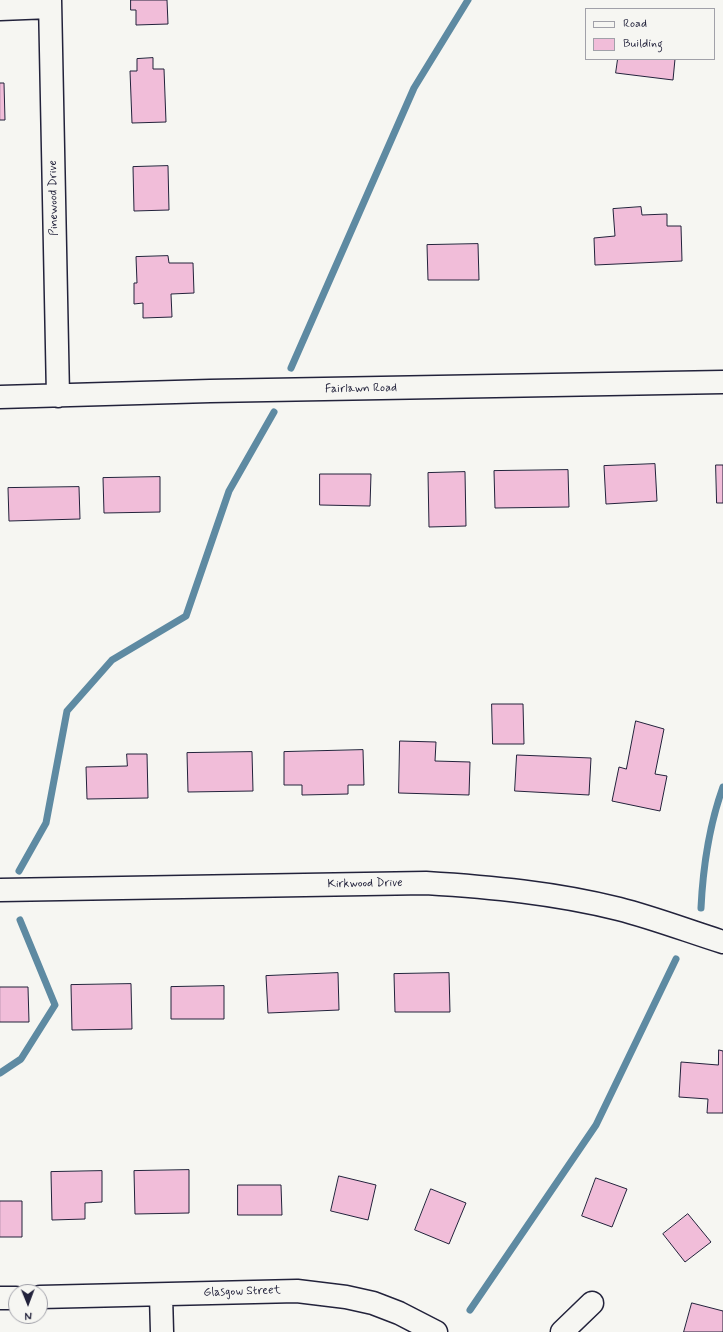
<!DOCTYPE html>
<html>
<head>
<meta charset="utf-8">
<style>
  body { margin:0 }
  #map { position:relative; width:723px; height:1332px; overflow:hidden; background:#f6f6f2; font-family:Mynerve,sans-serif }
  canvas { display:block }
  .legend { position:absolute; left:585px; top:8px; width:130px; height:52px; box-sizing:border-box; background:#f6f6f2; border:1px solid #a1a1a9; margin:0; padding:5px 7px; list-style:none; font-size:12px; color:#22223b }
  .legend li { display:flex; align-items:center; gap:8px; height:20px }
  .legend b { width:20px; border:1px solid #a1a1a9 }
  .north { position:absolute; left:8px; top:1284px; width:40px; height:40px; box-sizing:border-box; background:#f6f6f2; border:1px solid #a1a1a9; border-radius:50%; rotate:179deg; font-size:11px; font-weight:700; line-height:16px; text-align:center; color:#22223b }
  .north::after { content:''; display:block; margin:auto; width:14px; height:18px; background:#22223b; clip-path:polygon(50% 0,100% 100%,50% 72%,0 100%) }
</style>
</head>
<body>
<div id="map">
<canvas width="723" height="1332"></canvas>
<ul class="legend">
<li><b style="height:5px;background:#f6f6f2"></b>Road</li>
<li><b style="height:11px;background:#f1bdd9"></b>Building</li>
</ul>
<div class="north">N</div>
</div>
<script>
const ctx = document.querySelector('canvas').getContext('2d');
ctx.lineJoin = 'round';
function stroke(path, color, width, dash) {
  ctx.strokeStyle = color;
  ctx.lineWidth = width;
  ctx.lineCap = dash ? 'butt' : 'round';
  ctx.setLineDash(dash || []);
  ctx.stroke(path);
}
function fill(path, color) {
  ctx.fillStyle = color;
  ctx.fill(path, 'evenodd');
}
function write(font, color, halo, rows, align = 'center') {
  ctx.font = font + ' Mynerve,sans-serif';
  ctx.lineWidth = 4;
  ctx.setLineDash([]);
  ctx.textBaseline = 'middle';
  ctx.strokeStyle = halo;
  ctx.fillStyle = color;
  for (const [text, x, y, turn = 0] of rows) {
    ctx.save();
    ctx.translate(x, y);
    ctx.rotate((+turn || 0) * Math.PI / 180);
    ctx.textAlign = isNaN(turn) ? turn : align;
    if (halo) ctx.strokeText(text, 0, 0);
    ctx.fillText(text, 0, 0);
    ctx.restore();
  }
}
const stream = new Path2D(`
  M291 368 414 88 468 0
  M19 871 46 823 67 711 112 660 186 616 229 491 274 412
  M701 908C703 867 709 826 723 787
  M0 1073 21 1059 55 1005 20 920
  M470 1310 596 1125 676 959`);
const building = new Path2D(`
  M131 0H167L168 24 136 25V10H131Z
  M153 58V69H164L166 122 132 123 130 71H137V59Z
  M618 59H675L673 80 616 73Z
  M0 83H4L5 120H0Z
  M168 166 169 210 134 211 133 167Z
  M641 207 642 215 667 214V226H681L682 261 595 265 594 238 615 236 613 209Z
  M478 244 479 280H428L427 245Z
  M168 256 169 263H193L194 293 171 294 172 317 143 318V303L134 304V283H137L136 257Z
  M655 464 657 501 606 504 604 466Z
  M716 465H723V503H717Z
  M568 470 569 507 495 508 494 471Z
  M465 472 466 526 429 527 428 473Z
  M320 474H371L370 506 320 505Z
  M160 477V512L104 513 103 478Z
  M79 487 80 519 9 521 8 488Z
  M492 704H523L524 744H493Z
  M636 721 664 729 655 774 667 776 660 811 612 801 619 767 626 769Z
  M400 741 436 742 435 761 470 762 469 795 399 793Z
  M363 750 364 785H348V794L302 795V785H284V752Z
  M252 752 253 791 188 792 187 753Z
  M127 754H147L148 798 87 799 86 767 127 766Z
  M517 755 591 758 589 795 515 791Z
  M338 973 339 1010 268 1013 266 976Z
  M449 973 450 1012H395L394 974Z
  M131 984 132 1029 72 1030 71 985Z
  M224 986V1019H171V987Z
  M0 987H28L29 1022H0Z
  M719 1050 723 1051V1113H707L708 1099 679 1097 681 1062 718 1065Z
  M189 1170V1213L135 1214 134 1171Z
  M102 1171V1202L85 1203V1219L52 1220 51 1172Z
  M339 1176 376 1185 368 1220 331 1211Z
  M596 1178 627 1189 612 1227 582 1216Z
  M238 1185H281L282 1215H238Z
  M431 1189 466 1203 449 1244 415 1230Z
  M0 1201H22V1237H0Z
  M688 1214 711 1242 685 1262 663 1234Z
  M692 1303 723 1311V1332H684Z`);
const minor = new Path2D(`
  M50 0 58 396
  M0 9 50 7
  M0 397 210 391 723 382
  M161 1295 162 1332
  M40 1297 297 1291 346 1297 373 1303 399 1313 436 1332
  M0 1298H16
  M562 1332 592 1303`);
const tertiary = new Path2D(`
  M0 890 426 883C491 887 555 893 619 909 654 918 688 931 723 942`);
const streetNames = [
  ["Pinewood Drive",54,198,-91],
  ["Fairlawn Road",361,389,-1],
  ["Kirkwood Drive",365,884,-1],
  ["Glasgow Street",242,1292,-2]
];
stroke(stream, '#5e8aa2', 7);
fill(building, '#f1bdd9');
stroke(building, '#22223b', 1);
stroke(minor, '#22223b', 25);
stroke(tertiary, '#22223b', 25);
stroke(minor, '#f6f6f2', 22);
stroke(tertiary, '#f6f6f2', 22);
write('12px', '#22223b', '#f6f6f2', streetNames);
</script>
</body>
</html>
